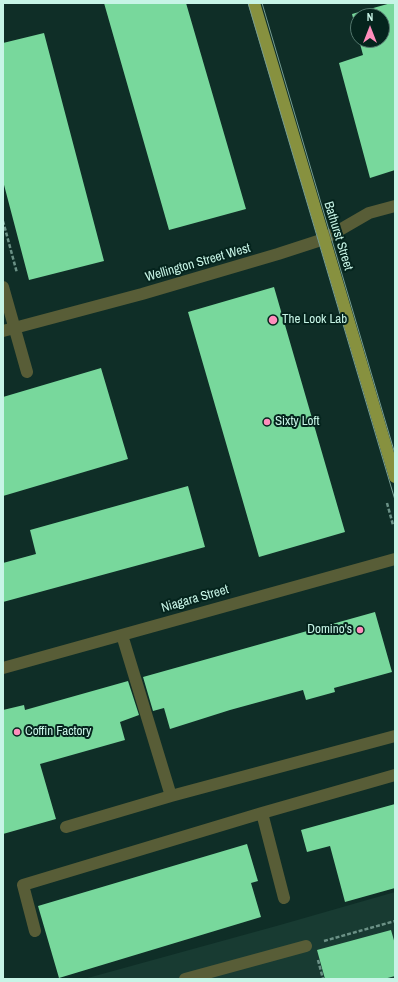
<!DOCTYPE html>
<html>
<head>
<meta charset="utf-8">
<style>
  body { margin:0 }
  #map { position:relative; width:398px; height:982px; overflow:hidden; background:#0f2e27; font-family:"Archivo Narrow",sans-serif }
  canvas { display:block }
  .frame { position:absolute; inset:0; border:4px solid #c7f4e6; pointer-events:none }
  .north { position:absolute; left:350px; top:8px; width:40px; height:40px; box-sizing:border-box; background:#05241d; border:1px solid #53776d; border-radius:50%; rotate:0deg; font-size:11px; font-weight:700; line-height:16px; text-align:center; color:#c7f4e6 }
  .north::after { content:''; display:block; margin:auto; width:14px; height:18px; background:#fe8ebc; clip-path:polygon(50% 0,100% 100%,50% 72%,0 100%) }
</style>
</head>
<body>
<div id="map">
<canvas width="398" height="982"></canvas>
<div class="frame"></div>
<div class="north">N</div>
</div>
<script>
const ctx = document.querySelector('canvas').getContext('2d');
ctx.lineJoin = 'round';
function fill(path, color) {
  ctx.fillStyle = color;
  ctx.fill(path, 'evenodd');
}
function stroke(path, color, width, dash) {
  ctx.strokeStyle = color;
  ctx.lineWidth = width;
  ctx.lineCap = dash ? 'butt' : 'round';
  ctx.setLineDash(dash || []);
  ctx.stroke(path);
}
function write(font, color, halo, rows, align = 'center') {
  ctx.font = font + ' "Archivo Narrow",sans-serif';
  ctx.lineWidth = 4;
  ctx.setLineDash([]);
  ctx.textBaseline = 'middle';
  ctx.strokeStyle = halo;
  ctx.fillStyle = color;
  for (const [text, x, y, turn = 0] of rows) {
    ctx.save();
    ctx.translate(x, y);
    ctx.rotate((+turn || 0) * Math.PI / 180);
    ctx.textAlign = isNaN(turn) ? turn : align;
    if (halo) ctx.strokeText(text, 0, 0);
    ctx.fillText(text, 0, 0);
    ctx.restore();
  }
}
const built = new Path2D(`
  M395 892V979H84L280 925Z`);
const building = new Path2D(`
  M104 3H186L246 209 169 230Z
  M391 3H395V170L370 178 339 63 363 55 359 40H382V16H358V38L352 14Z
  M44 33 104 261 29 280 3 181V43Z
  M274 287 345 532 259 557 188 312Z
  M101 368 128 459 3 496V397Z
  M188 486 205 547 3 602V563L36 554 30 530Z
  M375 612 392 672 334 688 335 692 306 700 303 690 230 710 170 729 164 708 153 711 143 677Z
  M128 681 139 715 120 722 125 740 40 764 56 819 3 834V710L24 705 25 710Z
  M395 804V888L345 902 330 846 307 852 301 830Z
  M247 844 258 881 251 883 261 917 59 978 38 906Z
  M391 930 395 944V976L384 979H325L317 950Z`);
const path = new Path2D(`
  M3 221 17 273
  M387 503 393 525
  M324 941 395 921
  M318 960 323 979`);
const minor = new Path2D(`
  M3 287 27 372
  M3 331 142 294 278 254 318 241 331 235 369 213 395 206
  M122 635 171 796
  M3 668 395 559
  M262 813 284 898
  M66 827 171 796 395 736
  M35 931 23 885 262 813 395 775
  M185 979 306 946`);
const major = new Path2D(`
  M254 3 395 477`);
const tram = new Path2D(`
  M248 3 395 500
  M262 3 395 454`);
const markers = [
  [273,320,5,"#fe8ebc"],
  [267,422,4,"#fe8ebc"],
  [360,630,4,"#fe8ebc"],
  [17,732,4,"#fe8ebc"]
];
const streetNames = [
  ["Bathurst Street",338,236,73],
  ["Wellington Street West",198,263,-16],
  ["Niagara Street",195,599,-16]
];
const poiNames = [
  ["The Look Lab",282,320],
  ["Sixty Loft",275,422],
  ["Domino's",352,630,"right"],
  ["Coffin Factory",25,732]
];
fill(built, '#183b32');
fill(building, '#78d89c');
stroke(path, '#6b9186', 2.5, [4, 2]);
stroke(minor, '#585d37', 12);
stroke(major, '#87913f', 12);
stroke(tram, '#769d92', 1);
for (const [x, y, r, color] of markers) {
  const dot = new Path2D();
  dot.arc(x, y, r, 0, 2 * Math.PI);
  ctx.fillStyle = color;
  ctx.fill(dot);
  stroke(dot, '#05241d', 1.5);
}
write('13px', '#c7f4e6', '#05241d', streetNames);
write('13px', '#c7f4e6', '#05241d', poiNames, 'left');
</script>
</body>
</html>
